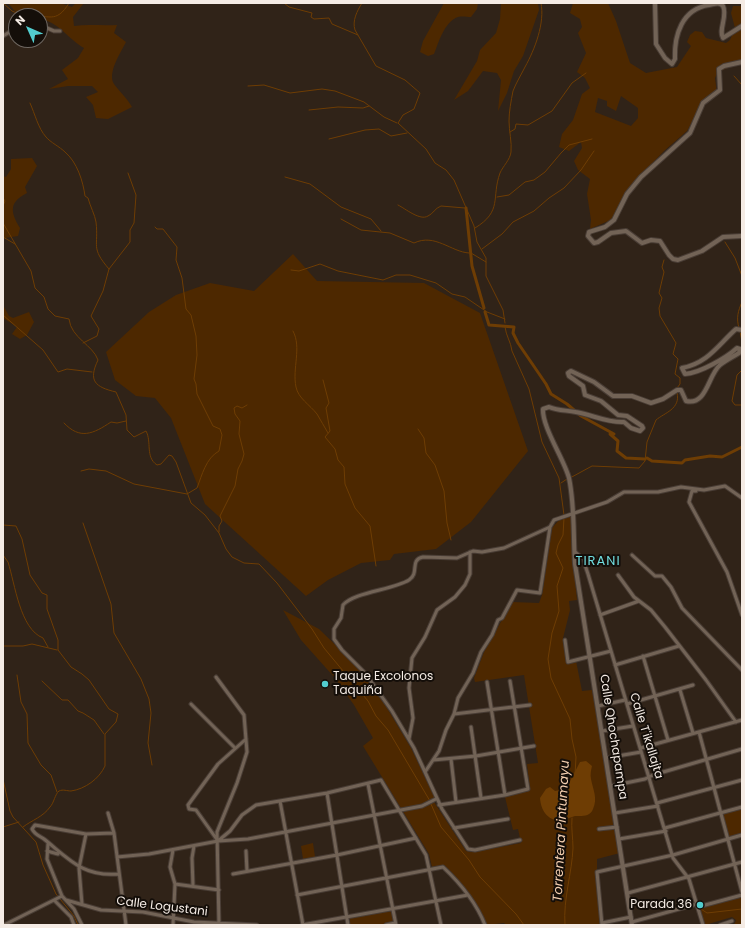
<!DOCTYPE html>
<html>
<head>
<meta charset="utf-8">
<style>
  body { margin:0 }
  #map { position:relative; width:745px; height:928px; overflow:hidden; background:#302318; font-family:Poppins,sans-serif }
  canvas { display:block }
  .frame { position:absolute; inset:0; border:4px solid #f5ece5; pointer-events:none }
  .north { position:absolute; left:8px; top:8px; width:40px; height:40px; box-sizing:border-box; background:#140e09; border:1px solid #6e6761; border-radius:50%; rotate:315deg; font-size:11px; font-weight:700; line-height:16px; text-align:center; color:#f5ece5 }
  .north::after { content:''; display:block; margin:auto; width:14px; height:18px; background:#52cdcf; clip-path:polygon(50% 0,100% 100%,50% 72%,0 100%) }
</style>
</head>
<body>
<div id="map">
<canvas width="745" height="928"></canvas>
<div class="frame"></div>
<div class="north">N</div>
</div>
<script>
const ctx = document.querySelector('canvas').getContext('2d');
ctx.lineJoin = 'round';
function fill(path, color) {
  ctx.fillStyle = color;
  ctx.fill(path, 'evenodd');
}
function stroke(path, color, width, dash) {
  ctx.strokeStyle = color;
  ctx.lineWidth = width;
  ctx.lineCap = dash ? 'butt' : 'round';
  ctx.setLineDash(dash || []);
  ctx.stroke(path);
}
function write(font, color, halo, rows, align = 'center') {
  ctx.font = font + ' Poppins,sans-serif';
  ctx.lineWidth = 4;
  ctx.setLineDash([]);
  ctx.textBaseline = 'middle';
  ctx.strokeStyle = halo;
  ctx.fillStyle = color;
  for (const [text, x, y, turn = 0] of rows) {
    ctx.save();
    ctx.translate(x, y);
    ctx.rotate((+turn || 0) * Math.PI / 180);
    ctx.textAlign = isNaN(turn) ? turn : align;
    if (halo) ctx.strokeText(text, 0, 0);
    ctx.fillText(text, 0, 0);
    ctx.restore();
  }
}
const green = new Path2D(`
  M8 3H60L72 7 76 3H84L73 17 74 26C88 24 102 26 117 25L114 33 126 42C121 52 107 73 114 84 120 92 127 98 132 107L108 119 96 118 93 105 86 97 98 92 92 86H68L49 89 68 79 62 70 78 58 84 48C68 39 59 22 40 19V16H19Z
  M444 3H478L477 9 471 17C467 17 462 16 458 17 444 22 439 42 434 54L428 56 420 52 423 41Z
  M501 3H538L539 10 523 56 514 71 507 93 498 111 501 80 497 73 483 71 468 91 454 100 477 61 480 50 496 33 500 19Z
  M573 3H608L616 21 630 63 646 73 677 67 691 46 687 42 690 35 695 31 702 32 706 38 726 43 730 40 735 28 731 13 733 6H742V68L740 63 718 72 715 78 717 93 703 103 687 131 664 151 635 181 624 196 613 219 590 229 591 220 587 194 590 179 578 170 574 161 582 148 581 142 569 151 559 147 562 134 573 120 582 94 590 88 585 78 577 72 586 53 578 33 582 27 580 19 570 13ZM621 96 638 108V118L631 126 595 112 598 98 607 101V106L616 111Z
  M32 158 37 166 25 187 27 193C9 202 10 212 20 228L18 236 5 238 3 237V176L6 177 11 169V159Z
  M293 254 317 281 424 283 480 313 528 451 471 522 436 549 394 554 390 560 361 563 328 580 306 596 205 504 171 418 155 398 136 396 115 380 106 352 149 312 176 295 210 283 254 291Z
  M3 305 9 316 13 318 29 312 34 322 27 335 20 339 12 334 17 327 3 318Z
  M573 516 572 550 577 600 569 601 570 610 563 638 567 664 576 661 582 691 592 690 620 853 597 859V869L595 873 601 925H506L504 923 487 925C476 902 462 882 444 865L432 867 429 854 363 746 373 738 354 705 334 677 301 640 283 610 319 629 358 667 387 708 411 748 434 796V802L466 851 473 852 521 843 518 829 513 830 505 797 530 790 527 764 538 763 524 675 475 682 474 678 484 652 512 602 539 603 542 595 552 528 559 520Z
  M742 808V833L728 837 722 814Z
  M313 843 315 857 303 859 301 846Z
  M742 897V925H734L736 920 732 917 705 925 700 910 702 908Z
  M390 910 392 912 394 923 382 925H350V918Z`);
const water = new Path2D(`
  M586 761 592 766C591 770 590 775 591 779 593 790 598 798 593 809 590 817 582 816 575 816 571 817 567 819 563 820 548 822 541 811 540 798L546 789 550 787 555 791 566 789 580 762Z`);
const stream = new Path2D(`
  M3 3 12 11 23 16
  M284 3 289 7 312 13 311 17 314 19 329 18 332 24 358 35
  M362 3C357 11 352 21 355 30L376 66 405 80 420 93 414 109 403 115 398 123 426 149 435 163 446 170 454 180 474 226 477 242 486 258V276L503 310 505 323
  M29 16C48 14 56 25 69 3
  M734 76 742 85
  M248 86 264 85 290 93 322 89 335 91 364 102 384 117 397 123
  M30 103C35 114 38 128 46 137 50 142 60 147 65 152 77 162 83 181 85 196L88 198C90 206 95 215 96 222 99 247 90 247 109 269
  M309 110 338 107 363 108 369 106
  M510 132 515 129 516 124 528 125 552 111 572 83 586 73
  M329 139 365 130 379 129 391 136 407 133
  M285 177 310 184 341 207 371 219 381 231
  M497 197 509 195 525 182 534 180 545 172 561 153 569 145 592 139
  M3 198 5 201 3 206
  M398 205C406 209 420 221 428 216 433 214 435 208 441 206L465 208
  M341 219 361 230 390 233 414 243C435 233 451 252 469 253
  M3 223 31 271 35 288 44 297 48 309 55 316 69 319C71 338 93 345 98 360 88 381 95 387 116 392L126 415 127 430 134 437 146 431C152 442 145 457 157 465L161 464 169 455 172 456 176 462 191 503 205 515 219 533 226 549 232 557 244 563 259 564 277 583 312 629 324 648 368 701 376 716 388 730 430 801
  M475 228C503 211 491 198 500 173 503 166 510 160 511 152 512 142 509 131 509 121 509 112 511 101 513 91 516 83 521 75 525 67 535 49 545 23 541 3
  M3 237 15 244
  M725 242 735 258 742 276
  M482 249 502 234 513 222 534 211 549 198 564 188 581 170 594 151
  M471 253 486 262
  M664 260 662 267 664 272 659 293 662 298 659 308 660 316 676 343 673 354 678 359 675 374 680 378V384L677 388
  M291 270 299 271 320 264 338 271 383 280 396 275H410L436 283 452 294 465 297 487 312 505 319
  M3 315 43 350 58 372 67 369 92 372
  M505 327C506 336 511 342 512 351L529 389 542 442 559 478 564 515
  M739 328C736 318 738 311 742 302
  M293 331C302 348 292 368 296 387 298 398 310 405 317 414 321 420 324 427 328 433
  M740 331 742 342
  M83 343 97 336 99 329 91 316 103 291 109 269 130 242V230L134 223 136 195 128 173
  M742 357V359
  M742 370 737 375 732 401 735 405H742
  M323 380 329 403 326 408 330 431 325 437 335 449 338 460 344 467 345 484 355 508 370 526 376 566
  M64 423C80 440 93 434 111 422L117 423 126 421
  M418 429 424 438 426 453 435 465 444 491 447 523 451 540
  M81 471 89 469 106 471 134 484 187 494 197 488C202 475 206 458 219 451L222 435 220 429 213 426 197 394 196 384 194 379 197 355 196 336 191 315 186 309 182 278 176 260 177 247 163 229H157L155 227
  M570 478 592 466 639 468 645 461 647 442 656 420C664 413 681 409 677 393
  M561 483 567 479
  M564 518 563 535 558 545 556 553 563 568 557 586 559 611 552 633 548 659 551 678 570 719 572 739 576 757 575 775
  M83 523 111 604 114 633 141 679 149 699 151 713 148 743 152 765
  M3 525 16 526 22 539 30 575 42 593 47 595V609L58 640V650L71 667 82 674 89 680 109 709 118 714 116 722 105 734V766C99 779 85 789 71 791 67 791 63 789 59 791 55 794 54 803 50 807 43 817 32 820 23 827
  M219 532V526L222 521 220 516 235 486 238 469 242 461 244 454 239 434 240 421 235 414 234 408 237 406 242 408 247 405
  M3 555 8 562C15 584 20 629 43 638L48 647
  M3 646H23L32 644 57 650
  M17 675 21 702 27 714 28 743 41 765 51 775 57 792
  M42 681 62 700H68L78 711 83 713 94 720 104 734
  M3 779 10 811 13 817 36 842 43 865 56 894 74 916 78 925
  M431 804 441 827 469 860 480 877 516 914 524 925
  M3 827 19 822
  M701 909 707 913 742 909
  M565 925C563 899 572 873 573 848 573 838 571 828 572 818`);
const canal = new Path2D(`
  M466 208 472 266 484 308
  M485 312 489 325 514 327 513 333 518 343 546 384 551 394 567 404 581 416 614 434H610L618 441 617 451 626 458 645 459
  M647 458 652 461 682 463 685 460 710 456 722 457 742 447`);
const minor = new Path2D(`
  M40 25 54 31H60
  M3 36 16 28
  M696 491H692L689 502 727 572 742 615
  M575 552 583 559 588 574 673 858 689 879 703 925
  M632 555 655 576H662L671 587 682 608 742 670
  M618 575 634 597 651 610 665 627 706 680 736 722
  M600 615 639 601
  M565 640 568 662 611 651
  M643 656 668 740
  M615 665 679 646
  M216 677 244 715 247 752 237 783 217 832 219 925
  M487 682 505 795
  M680 690 693 733
  M191 704 235 748
  M627 704 693 685
  M598 706 625 700
  M454 714 530 705
  M471 727 481 798
  M602 731 633 726
  M699 732 742 892
  M409 739 413 718 409 688 412 658 425 637 437 610 455 597 465 585 470 574V552
  M641 748 742 720
  M606 758 641 752
  M451 759 456 802
  M433 760 476 756 534 746
  M425 772 439 751 446 730 454 714 458 698 473 673 481 652 492 635 498 620 502 618 517 590 540 593 550 527
  M368 784 396 925
  M611 786 645 779 653 775 742 749
  M327 793 348 925
  M280 801 303 925
  M657 803 742 780
  M439 805 505 795 528 789 510 681
  M108 813 114 833 126 925
  M615 813 658 806
  M454 828 508 819
  M665 828 742 807
  M599 829 617 827
  M114 833 86 834 35 825 32 829C35 835 40 836 44 839 69 859 83 877 118 874
  M619 839 666 831
  M520 840 475 850 468 849 442 809 414 748 392 711 365 673 342 650 334 639V629L341 618 343 605C354 592 393 590 409 580 420 573 409 560 423 557L457 558 473 551 482 552 504 548 550 527 554 520 607 502 624 492H658L681 487 704 490 725 486 742 498
  M218 841 230 831 242 815 256 805 327 793 381 780 426 855 441 925
  M218 841 196 810 189 809 188 805 218 764 246 739
  M48 844 47 859 62 896 74 909 82 925
  M47 851 58 854
  M246 851 247 871
  M117 857 149 854 218 841 248 839 422 806 436 799
  M233 874 337 855 416 838
  M175 884 219 890
  M193 886 192 858 194 846
  M628 893 742 862
  M297 895 443 867C460 883 476 902 485 925
  M54 900 71 917 74 925
  M66 900 101 910 143 912 194 922 257 925
  M82 904 79 868 86 834
  M698 907 742 895
  M632 922 697 904
  M602 923 631 917
  M4 925 62 896
  M173 925 175 884 170 867 173 850
  M302 925 468 895
  M386 925 395 923
  M602 925 597 872 673 855 742 835
  M720 925 732 921`);
const tertiary = new Path2D(`
  M655 3 656 44 665 58 672 64 675 59C674 35 682 9 709 5 715 4 719 2 723 6 728 16 718 30 723 38L742 26
  M742 62 724 66 719 69 720 90 703 103 690 133 641 177 627 194 614 220 605 227 589 232 588 236 594 243 598 242 611 233 626 231 642 243 651 240 660 241 669 255 673 259 678 260 702 251 723 237 742 236
  M632 925 575 564C573 535 575 507 569 478 564 459 542 427 543 409L549 407C558 411 566 410 576 412 593 415 607 423 624 422L631 428 640 431 643 428 642 426 627 416 618 415 601 401 585 395 583 386 569 376 568 373 571 371 594 382 613 396H632L651 403 663 399 677 390H681L686 401C707 406 708 375 720 365 726 360 733 357 739 353L740 349 737 348C726 358 700 373 685 374L682 368C708 363 718 345 736 329L742 330`);
const markers = [
  [325,684,4,"#52cdcf"],
  [700,905,4,"#52cdcf"]
];
const poiNames = [
  ["Taque Excolonos",333,677],
  ["Taquiña",333,691],
  ["Parada 36",692,905,"right"]
];
const streetNames = [
  ["Calle T'ikallajta",646,736,73],
  ["Calle Qhochapampa",613,737,81],
  ["Calle Logustani",162,907,7]
];
const neighbourhoodNames = [
  ["TIRANI",598,562]
];
const waterNames = [
  ["Torrentera Pintumayu",562,831,-87]
];
fill(green, '#4d2800');
fill(water, '#6e3d04');
stroke(stream, '#6e3d04', 1);
stroke(canal, '#6e3d04', 3);
stroke(minor, '#493d35', 5);
stroke(tertiary, '#493d35', 6);
stroke(minor, '#726356', 3);
stroke(tertiary, '#726356', 4);
for (const [x, y, r, color] of markers) {
  const dot = new Path2D();
  dot.arc(x, y, r, 0, 2 * Math.PI);
  ctx.fillStyle = color;
  ctx.fill(dot);
  stroke(dot, '#140e09', 1.5);
}
write('12px', '#f5ece5', '#140e09', poiNames, 'left');
write('12px', '#f5ece5', '#140e09', streetNames);
ctx.letterSpacing = '1px';
write('13px', '#70dcde', '#140e09', neighbourhoodNames);
ctx.letterSpacing = '0px';
write('italic 13px', '#f3ceaf', '#140e09', waterNames);
</script>
</body>
</html>
